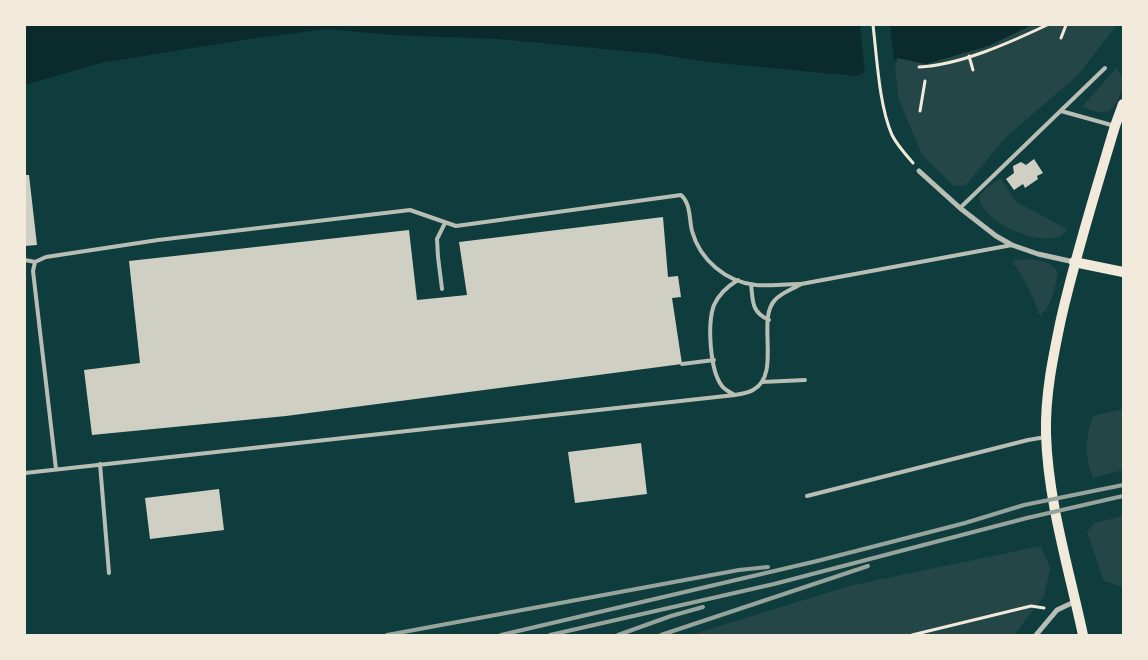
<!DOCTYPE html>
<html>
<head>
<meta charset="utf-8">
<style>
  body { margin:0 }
  #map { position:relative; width:1148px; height:660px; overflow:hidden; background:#0f3d3e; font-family:"Varela Round",sans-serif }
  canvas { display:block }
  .frame { position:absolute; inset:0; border:26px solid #f1e9da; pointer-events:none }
</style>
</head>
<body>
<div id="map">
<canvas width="1148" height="660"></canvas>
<div class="frame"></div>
</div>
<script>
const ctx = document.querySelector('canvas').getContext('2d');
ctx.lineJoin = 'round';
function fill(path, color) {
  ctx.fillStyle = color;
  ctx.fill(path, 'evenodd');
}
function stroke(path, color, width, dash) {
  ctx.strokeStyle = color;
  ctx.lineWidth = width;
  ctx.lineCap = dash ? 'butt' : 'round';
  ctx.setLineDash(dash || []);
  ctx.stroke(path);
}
const green = new Path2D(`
  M1032 25H1117L1078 75 1005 138 966 185 954 186 922 155 899 100 895 67 898 58 926 64 988 46Z
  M1117 67 1118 72 1123 76C1123 89 1118 112 1102 112 1095 112 1088 109 1082 107Z
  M1000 178 1015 201 1067 229C1065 231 1064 233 1062 235 1042 247 993 226 983 207 981 203 978 200 980 196 983 189 995 183 1000 178Z
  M1025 259C1040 261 1049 259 1058 273 1054 288 1053 305 1040 316 1033 296 1024 278 1012 261Z
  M1123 409V470L1093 478C1084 453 1085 441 1093 416Z
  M1123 516V587L1104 581 1087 532 1094 523Z
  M1041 546 1050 568 1044 596 1014 635H691L849 586Z`);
const water = new Path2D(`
  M25 25H1032L988 46 926 64 898 58 856 76 708 62 657 54 499 39 391 35 327 29 249 39 100 63 25 85Z`);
const pier = new Path2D(`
  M860 25H890L894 62 865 75Z`);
const building = new Path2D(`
  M1034 159 1043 173 1037 176 1038 179 1025 188 1023 184 1014 190 1006 179 1014 173 1013 166 1021 162 1026 165Z
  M25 175H29L37 245 25 246Z
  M663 217 668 277 678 276 681 297 672 298 682 364 286 416 92 435 84 370 140 363 129 261 409 230 417 300 467 295 459 242Z
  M641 443 647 494 575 503 568 452Z
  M219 489 224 530 150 539 145 498Z`);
const path = new Path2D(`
  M873 25C877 58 879 105 892 135 897 145 906 155 913 163
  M1061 38 1066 25
  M969 56 973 70
  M919 67C960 65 1009 43 1047 25
  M920 111 925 81
  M912 635 1031 606 1044 608`);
const service = new Path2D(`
  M1061 111 1115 126
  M960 208 1105 68
  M25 260 35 262
  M751 284C753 301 751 312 769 320
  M442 289 438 257 437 239 445 223
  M682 364 714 360
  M762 382 805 380
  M735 395C731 393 725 390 722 386 710 371 707 324 714 305 719 294 728 286 738 280
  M100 464 109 573
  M56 469 33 271 35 262 46 257 158 240 410 210 456 226 681 195C691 204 689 219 692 231 700 260 726 282 756 285 770 286 785 284 799 284
  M25 473 735 395C741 394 748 393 753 390 782 375 756 319 775 300 781 293 793 289 801 284L1012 245
  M807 496 1028 440 1046 437`);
const minor = new Path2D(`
  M919 171 960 208 996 236 1012 245 1038 254 1074 262
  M1036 635 1057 610 1076 601`);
const secondary = new Path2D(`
  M1074 262 1123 272
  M1083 635C1069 569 1048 502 1046 434 1045 395 1053 357 1061 319 1076 253 1096 190 1115 126L1123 104`);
const rail = new Path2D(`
  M387 635 739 570 768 567
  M501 635 817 561 965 523 1024 505 1123 485
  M550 635 774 584 1027 518 1123 496
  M618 635 671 616 703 607
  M661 635 868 566`);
fill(green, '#244646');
fill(water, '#0a2a2b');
fill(pier, '#0f3d3e');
fill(building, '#cfcfc3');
stroke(path, '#f1e9da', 3);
stroke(service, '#b8beb3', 4);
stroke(minor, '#b8beb3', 5);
stroke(secondary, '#f1e9da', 10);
stroke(rail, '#97a49c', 4);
</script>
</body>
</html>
